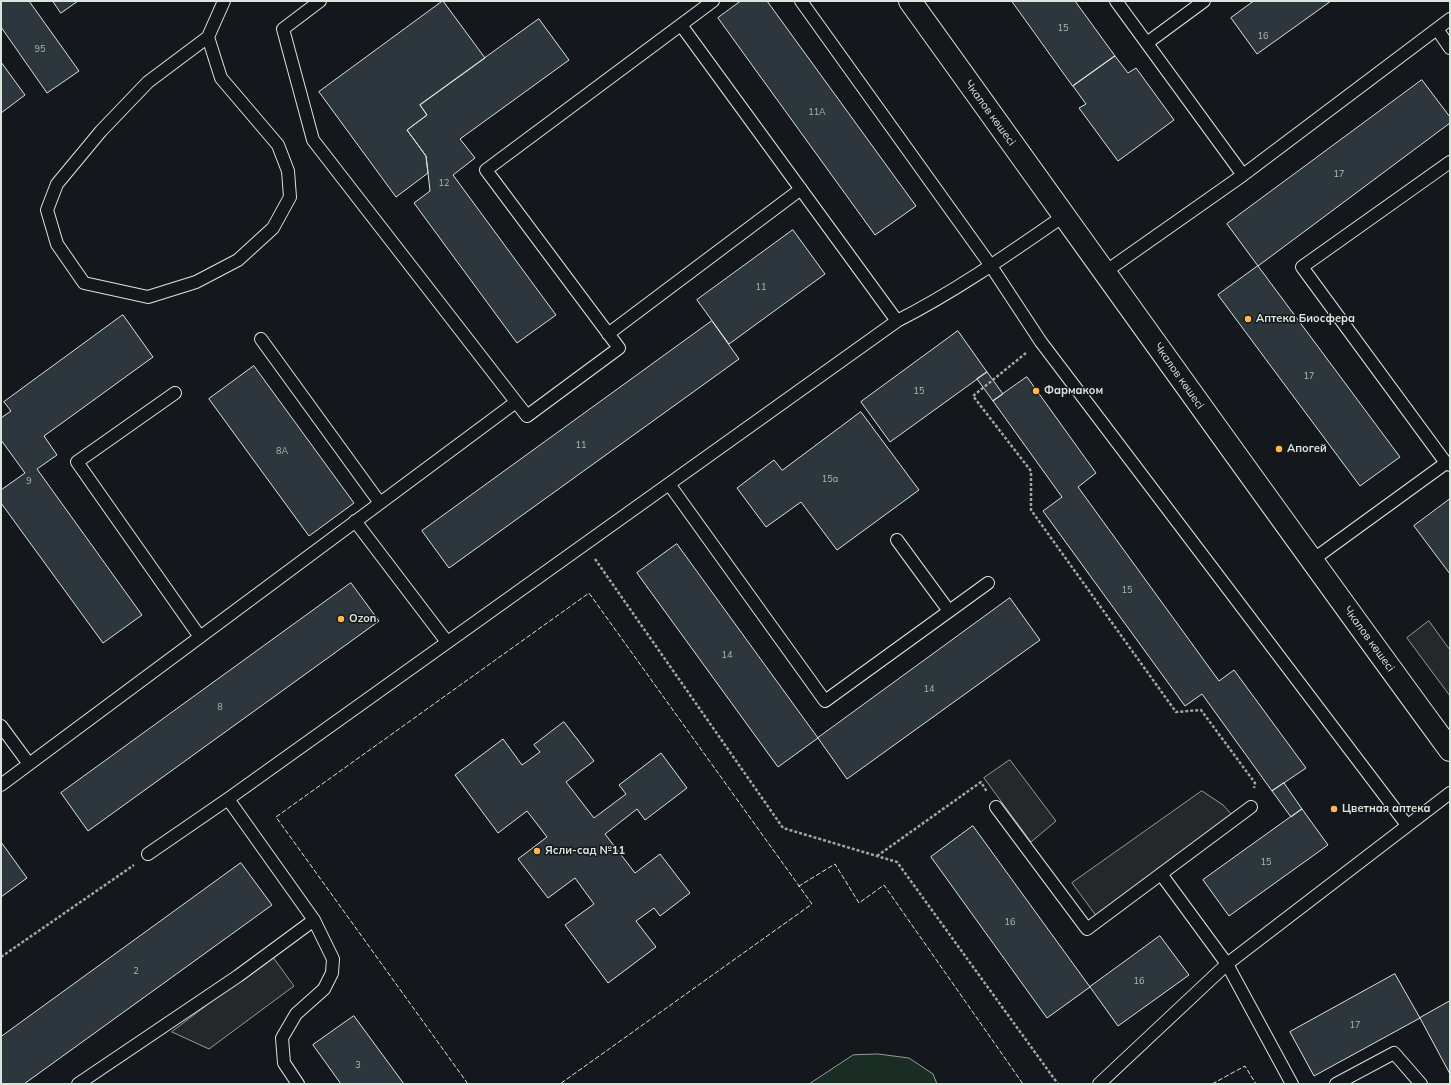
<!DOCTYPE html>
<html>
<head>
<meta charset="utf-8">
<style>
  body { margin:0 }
  #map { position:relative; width:1451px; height:1085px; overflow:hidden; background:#14181c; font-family:Mulish,sans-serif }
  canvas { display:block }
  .frame { position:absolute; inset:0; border:2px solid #d8e6dc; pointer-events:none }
</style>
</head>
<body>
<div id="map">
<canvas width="1451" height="1085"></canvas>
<div class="frame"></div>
</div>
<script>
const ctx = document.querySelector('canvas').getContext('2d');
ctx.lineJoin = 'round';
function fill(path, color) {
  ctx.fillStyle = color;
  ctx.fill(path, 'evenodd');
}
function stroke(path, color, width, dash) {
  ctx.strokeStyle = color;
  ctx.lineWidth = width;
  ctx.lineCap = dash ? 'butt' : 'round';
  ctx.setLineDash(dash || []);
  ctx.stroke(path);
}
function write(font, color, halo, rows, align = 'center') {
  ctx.font = font + ' Mulish,sans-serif';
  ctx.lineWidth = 3;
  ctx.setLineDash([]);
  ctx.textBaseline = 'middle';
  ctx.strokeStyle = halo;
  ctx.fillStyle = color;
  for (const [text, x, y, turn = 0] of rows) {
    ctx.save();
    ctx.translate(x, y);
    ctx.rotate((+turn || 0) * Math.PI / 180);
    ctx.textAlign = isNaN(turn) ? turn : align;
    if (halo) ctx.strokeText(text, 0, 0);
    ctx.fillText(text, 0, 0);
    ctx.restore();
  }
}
const green = new Path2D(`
  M878 1054 909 1058 933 1074 937 1084H809L853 1055Z`);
const parking = new Path2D(`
  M1429 621 1450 650V696L1407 638Z
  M1010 760 1056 821 1031 842 984 778Z
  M1202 791 1223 805 1234 817 1097 917 1072 883Z
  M272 956 294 986 209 1049 172 1032Z`);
const building = new Path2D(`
  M1 1H29L79 71 47 93 1 27Z
  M53 1H78L61 13Z
  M443 1 485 58 420 105 427 115 407 130 426 156 428 173 396 197 319 92Z
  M741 1H767L916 206 875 235 718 18Z
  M1012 1H1075L1115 56 1073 86Z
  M1254 1H1331L1257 54 1231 18Z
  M539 19 569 60 460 139 475 158 453 175 556 315 517 343 414 203 430 191 428 173 426 156 407 130 427 115 420 105Z
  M1115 56 1128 73 1136 68 1174 120 1118 161 1079 108 1086 104 1073 86Z
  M1 62 25 95 1 113Z
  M1422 80 1450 117V123L1258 266 1227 224Z
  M793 230 825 274 729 344 697 300Z
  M1258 266 1400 457 1360 486 1218 295Z
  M123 315 153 357 44 436 57 455 37 469 142 615 103 643 1 503V490L25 473 1 440V418L11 411 4 402Z
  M712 321 739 359 449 568 422 531Z
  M958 331 987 372 890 442 861 402Z
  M254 366 354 503 309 536 209 399Z
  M987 372 1003 394 993 401 977 379Z
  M1027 377 1096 473 1078 487 1219 681 1234 670 1306 768 1272 791 1202 694 1185 706 1043 511 1062 497 993 401Z
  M861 412 919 490 837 550 801 502 766 527 737 488 774 460 782 470Z
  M1450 499V574L1414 526Z
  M677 544 818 738 778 767 637 573Z
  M351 583 379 621 88 831 61 793Z
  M1010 598 1040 640 847 779 818 738Z
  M564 722 594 761 566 782 594 818 626 794 619 785 661 753 687 788 645 820 637 809 605 834 635 873 660 854 690 893 660 916 654 908 636 921 656 947 608 983 565 925 594 904 575 878 548 898 518 859 547 837 527 811 498 833 455 775 503 739 522 765 540 752 534 745Z
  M1284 783 1302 809 1291 817 1272 791Z
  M1302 809 1328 845 1229 916 1203 880Z
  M973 826 1090 987 1047 1018 931 857Z
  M1 842 27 878 1 897Z
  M241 863 272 905 24 1084H1V1037Z
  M1160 936 1189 975 1118 1026 1090 987Z
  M1395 974 1420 1018 1314 1076 1290 1032Z
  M1450 1001V1074L1420 1018Z
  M354 1016 404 1084H341L313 1045Z`);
const path = new Path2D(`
  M1026 353 973 396 1031 471V510L1176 712 1201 710 1255 783 1254 788
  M595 559 783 828 897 862 1058 1084
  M877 856 981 782 987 792
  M1 957 134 865`);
const lane = new Path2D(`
  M320 1 283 29 313 140 527 416 619 348 486 170 713 1
  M801 1 991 266 1041 342 1407 825
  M1116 1 1243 175
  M681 25 897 321
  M1437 29 1450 48
  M208 37 148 82 101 131 57 184 47 210 57 244 84 283 148 297 196 282 238 260 273 228 290 197 288 171 278 145 221 78 208 37 224 1
  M1147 43 1204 1
  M1450 162 1302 267 1446 463 1450 465
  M1105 272 1243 175 1450 19
  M608 334 801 189
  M261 339 380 503
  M175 393 77 462 200 637
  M669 484 825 701 988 583
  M355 521 447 642
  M897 540 949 611
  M1311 561 1446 463
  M1 726 29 764
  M1 785 516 402
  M996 807 1087 929 1251 807
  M148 854 228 799 897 321C956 291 1010 253 1065 215
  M1161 874 1227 964 1450 793
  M78 1084 238 976 314 920 228 799
  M298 1084 284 1063 282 1038 296 1014 324 989 332 973 333 959 314 920
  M1099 1084 1227 964 1292 1084
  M1336 1084 1394 1053 1421 1084`);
const secondary = new Path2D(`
  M910 1C1090 251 1268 502 1450 750`);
const fence = new Path2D(`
  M799 887V886L835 864 859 903 884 885 1023 1084
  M468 1084 276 817 589 593 812 904 560 1084
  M1212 1084 1245 1066 1256 1084`);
const markers = [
  [1248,319,4,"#ffb74d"],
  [1036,391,4,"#ffb74d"],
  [1279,449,4,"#ffb74d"],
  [341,619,4,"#ffb74d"],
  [1334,809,4,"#ffb74d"],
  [537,851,4,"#ffb74d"]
];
const numberNames = [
  ["15",1063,28],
  ["16",1263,36],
  ["95",40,49],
  ["11А",817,112],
  ["17",1339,174],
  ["12",444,183],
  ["11",761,287],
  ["17",1309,376],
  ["15",919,391],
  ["11",581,445],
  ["8А",282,451],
  ["15а",830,479],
  ["9",29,481],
  ["15",1127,590],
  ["14",727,655],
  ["14",929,689],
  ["8",220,707],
  ["15",1266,862],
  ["16",1010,922],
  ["2",136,971],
  ["16",1139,981],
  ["17",1355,1025],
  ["3",358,1065]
];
const streetNames = [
  ["Чкалов көшесі",990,113,54],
  ["Чкалов көшесі",1179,376,55],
  ["Чкалов көшесі",1369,639,54]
];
const poiNames = [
  ["Аптека Биосфера",1256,319],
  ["Фармаком",1044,391],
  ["Апогей",1287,449],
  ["Ozon",349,619],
  ["Цветная аптека",1342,809],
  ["Ясли-сад №11",545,851]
];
fill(green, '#1a2d24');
stroke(green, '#939e99', 1);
fill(parking, '#24282b');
stroke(parking, '#939e99', 1);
fill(building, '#2c363c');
stroke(building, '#d8e6dc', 1);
stroke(lane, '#d8e6dc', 14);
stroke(secondary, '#d8e6dc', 24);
stroke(path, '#9da8a2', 2.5, [3, 2]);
stroke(lane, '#14181c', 12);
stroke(secondary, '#14181c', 22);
stroke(fence, '#d8e6dc', 1, [5, 2]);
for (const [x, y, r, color] of markers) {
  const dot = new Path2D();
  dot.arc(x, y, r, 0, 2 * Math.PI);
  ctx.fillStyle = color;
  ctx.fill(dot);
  stroke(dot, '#14181c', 1.5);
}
write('9px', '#adbab4', null, numberNames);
write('11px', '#d8e6dc', '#14181c', streetNames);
write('bold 11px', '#d8e6dc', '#14181c', poiNames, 'left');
</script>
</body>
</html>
